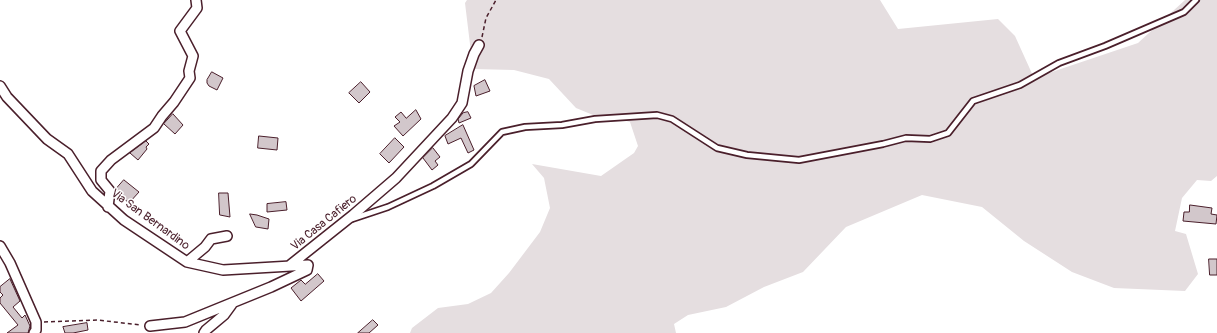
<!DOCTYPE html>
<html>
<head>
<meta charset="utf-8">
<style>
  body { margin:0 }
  canvas { display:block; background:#fff }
</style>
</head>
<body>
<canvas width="1217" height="333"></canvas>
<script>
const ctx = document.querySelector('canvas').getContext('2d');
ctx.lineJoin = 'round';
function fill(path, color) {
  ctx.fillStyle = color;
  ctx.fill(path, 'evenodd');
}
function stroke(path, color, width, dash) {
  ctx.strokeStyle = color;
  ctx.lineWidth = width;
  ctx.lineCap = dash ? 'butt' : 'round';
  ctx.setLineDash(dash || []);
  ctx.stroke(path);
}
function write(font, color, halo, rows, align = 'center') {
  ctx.font = font + ' Pangolin,sans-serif';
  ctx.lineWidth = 3;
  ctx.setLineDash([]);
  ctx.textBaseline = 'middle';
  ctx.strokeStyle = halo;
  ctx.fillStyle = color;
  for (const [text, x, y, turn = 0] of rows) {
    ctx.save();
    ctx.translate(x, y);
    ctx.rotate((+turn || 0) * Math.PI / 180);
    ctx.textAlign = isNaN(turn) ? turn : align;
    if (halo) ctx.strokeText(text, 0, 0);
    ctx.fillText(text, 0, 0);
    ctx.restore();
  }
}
const green = new Path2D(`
  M467 0H880L898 29 998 19 1015 36 1034 78 1138 43 1185 0H1217V176L1211 181 1197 180 1182 198 1175 231 1186 234 1198 274 1185 291 1114 288 1072 272 1024 241 982 207 922 195 846 227 803 272 764 287 726 307 688 315 674 324 676 333H410L412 328 438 308 468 304 491 293 509 273 540 232 550 208 544 178 532 164 601 176 634 153 638 146 630 122 615 118 598 117 576 108 549 79 514 70 473 69 465 3Z`);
const building = new Path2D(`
  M212 72 223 78 217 90 209 86 207 83V80Z
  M485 80 490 91 476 96 474 86Z
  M361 82 370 92 359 103 349 93Z
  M416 110 421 119 403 136 394 126 400 122 395 117 401 112 406 118Z
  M468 112 471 118 459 123 458 119 463 113Z
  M173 114 183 125 175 134 164 124Z
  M463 125 474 150 468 153 461 138 448 144 445 136Z
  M259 136 278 138 277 150 258 148Z
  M395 138 404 147 389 163 380 154Z
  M146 141 149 144 146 147 147 149 138 160 130 153Z
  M433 148 440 157 435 161 438 165 432 170 423 158Z
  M124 180 139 192 129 203 116 192V189Z
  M219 193H228L230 217 220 215Z
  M286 202 287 210 267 212V204Z
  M1190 205 1212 208 1211 214 1217 215 1216 224 1183 221 1184 212H1189Z
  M250 214 257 215 269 219 268 229 256 227Z
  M1209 259H1217V275H1210Z
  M318 274 324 281 301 301 291 288 301 280 305 284Z
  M10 279 20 301 13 307 22 318 25 315 30 326 28 333H7L18 325 0 303V298L3 295 0 292V287Z
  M373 320 378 325 369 333H358Z
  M87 323 88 330 73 333H65L63 327Z`);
const path = new Path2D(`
  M482 37 486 18 496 0
  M44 322 97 320 141 325`);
const service = new Path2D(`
  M352 219 388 207 433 186 471 164 502 132 525 127 562 125 595 119 657 115 672 119 717 148 747 155 799 160 883 144 906 138 930 139 948 133 973 101 1020 85 1059 63 1105 46 1184 12 1196 0`);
const minor = new Path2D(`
  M0 86 7 97 47 139 68 154 92 191 124 220 187 262 223 270 308 265 307 270 271 287 185 322 150 326
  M108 207 110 191 101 180V171L111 160 154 128 162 116 174 102 190 78 189 71 193 56 180 31 197 8 196 0
  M0 246 10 263 36 322V330L34 333
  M187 262 205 247 211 239 227 236
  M289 266 353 215 396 178 452 118 462 103 468 71 474 54 479 45
  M204 333 206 330 224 315 232 304`);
const streetNames = [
  ["Via San Bernardino",150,220,36],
  ["Via Casa Cafiero",324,223,-39]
];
fill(green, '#e5dee0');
fill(building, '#d2c7cb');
stroke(building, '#4a1f2b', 1);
stroke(service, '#4a1f2b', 8);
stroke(minor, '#4a1f2b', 12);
stroke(path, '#4a1f2b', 1.5, [4, 3]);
stroke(service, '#fff', 4.5);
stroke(minor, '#fff', 9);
write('12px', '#4a1f2b', '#fff', streetNames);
</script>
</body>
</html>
